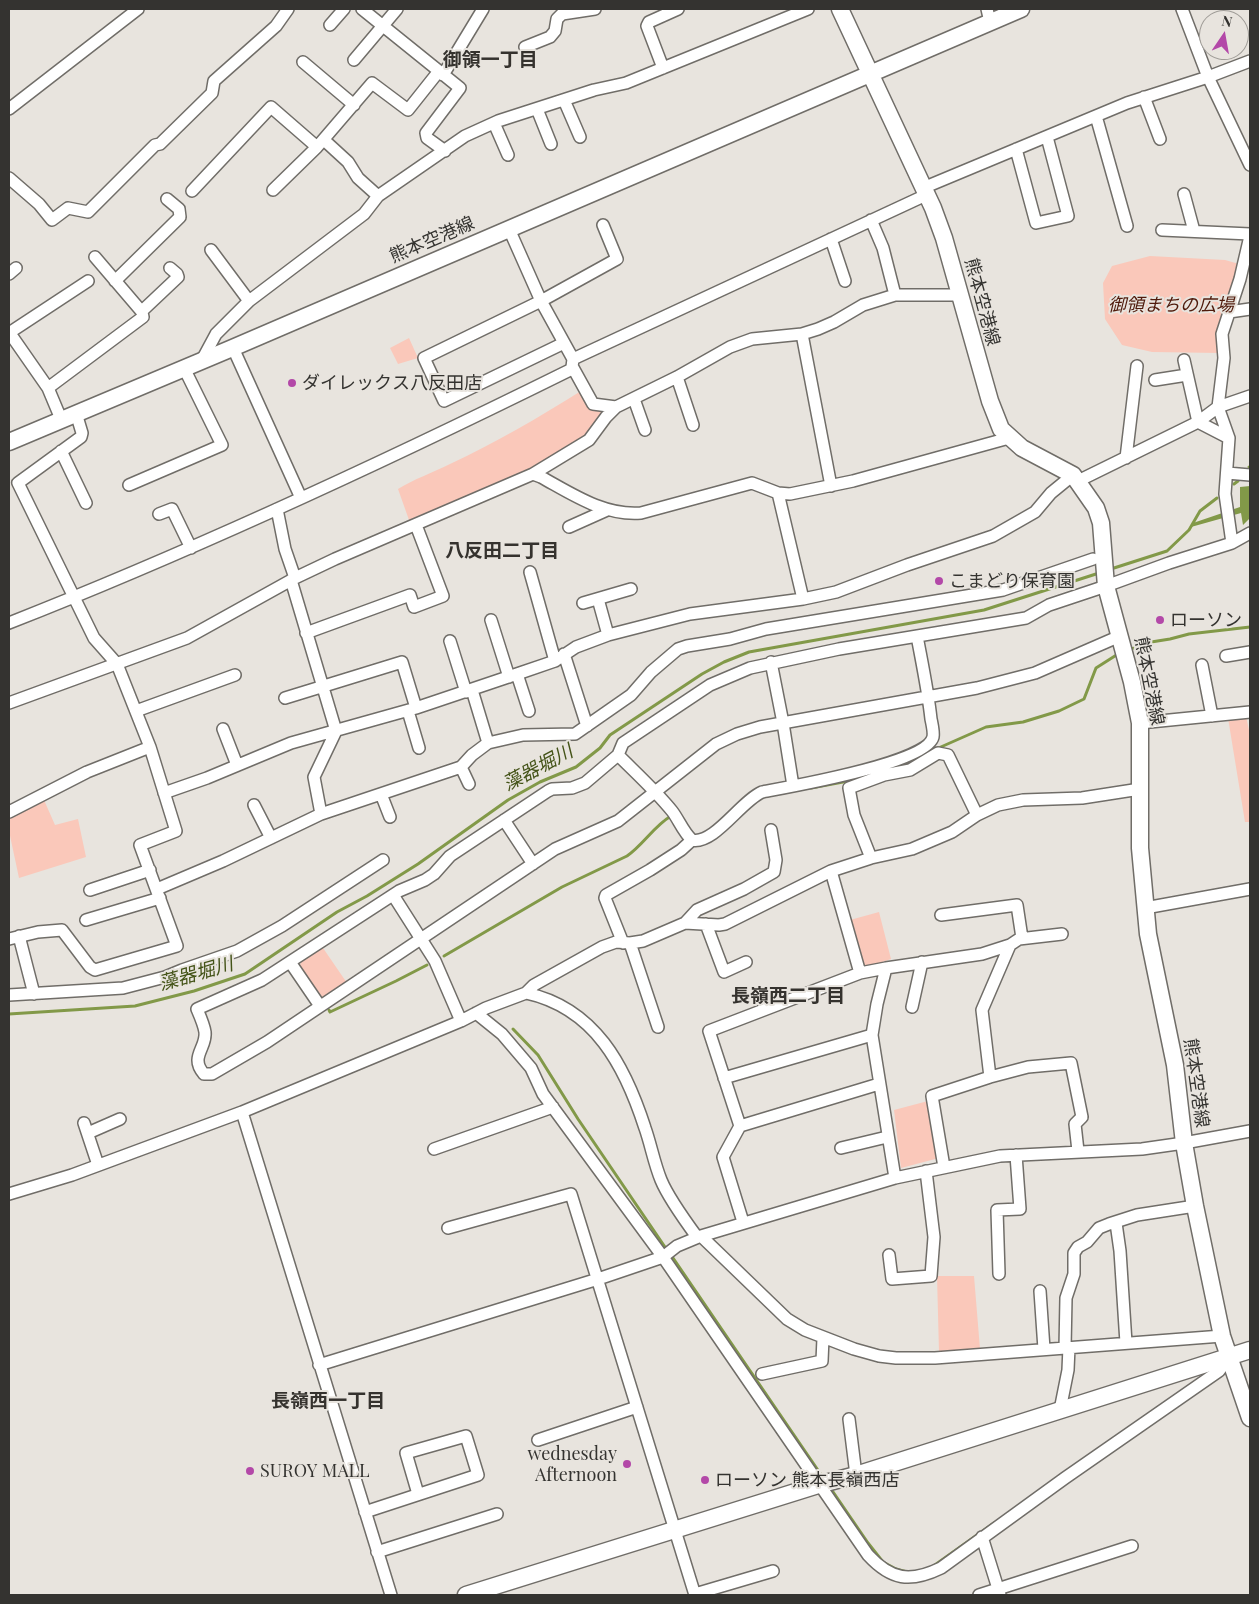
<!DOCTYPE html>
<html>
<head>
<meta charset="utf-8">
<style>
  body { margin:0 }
  #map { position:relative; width:1259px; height:1604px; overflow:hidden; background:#e8e4de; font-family:"Playfair Display",serif }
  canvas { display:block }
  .frame { position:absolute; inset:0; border:10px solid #343330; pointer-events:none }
  .north { position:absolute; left:1199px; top:10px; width:50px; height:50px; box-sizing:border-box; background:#e8e4de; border:1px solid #a09d98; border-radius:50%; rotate:12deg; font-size:14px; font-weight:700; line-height:20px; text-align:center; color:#343330 }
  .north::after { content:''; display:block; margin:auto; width:18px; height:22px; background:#b348a8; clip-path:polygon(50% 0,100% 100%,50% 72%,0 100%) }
</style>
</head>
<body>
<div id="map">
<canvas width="1259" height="1604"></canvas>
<div class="frame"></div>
<div class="north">N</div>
</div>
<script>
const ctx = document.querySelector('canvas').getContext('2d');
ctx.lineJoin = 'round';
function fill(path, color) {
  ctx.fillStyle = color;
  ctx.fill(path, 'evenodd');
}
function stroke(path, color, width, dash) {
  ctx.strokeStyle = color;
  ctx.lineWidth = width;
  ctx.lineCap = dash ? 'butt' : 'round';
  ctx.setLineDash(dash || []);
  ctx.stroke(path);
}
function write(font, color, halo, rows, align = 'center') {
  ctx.font = font + ' "Playfair Display","Noto Sans JP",serif';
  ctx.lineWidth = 4;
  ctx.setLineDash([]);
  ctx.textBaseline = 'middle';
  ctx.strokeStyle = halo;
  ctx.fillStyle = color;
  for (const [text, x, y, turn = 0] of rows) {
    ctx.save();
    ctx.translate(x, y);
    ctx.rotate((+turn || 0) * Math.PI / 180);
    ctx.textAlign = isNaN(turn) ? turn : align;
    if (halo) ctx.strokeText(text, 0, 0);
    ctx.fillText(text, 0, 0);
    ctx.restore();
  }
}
const green = new Path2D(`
  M1150 256 1225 260 1239 264 1220 353 1152 352 1122 345 1105 319 1103 283 1112 266Z
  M409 338 418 358 398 364 390 348Z
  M581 391 590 407 605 412 583 438 546 462 409 520 398 489C414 479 432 473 450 464 495 443 538 418 581 391Z
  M1246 716 1250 735V822H1245L1228 718Z
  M44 800 55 825 78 819 86 857 19 878 9 831 10 818Z
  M879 912 891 959 865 968 850 920Z
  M323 948 347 983 326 997H322L300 966 301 961Z
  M928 1101 939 1158 901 1168 894 1110Z
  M937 1276H974L980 1349 939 1352Z`);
const water = new Path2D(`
  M1250 486V518L1243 525 1241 513 1191 527 1193 523 1240 507V487Z`);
const stream = new Path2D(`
  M1249 467 1250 468
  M1234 484 1238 481
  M1114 568 1167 551 1189 530 1200 511 1217 498
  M1129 650 1145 643 1170 639 1189 634 1250 627
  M934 750 986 727 1023 722 1059 711 1084 699 1096 668 1118 654
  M909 761 927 754
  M811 788 859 779
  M444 956 562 887 627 856C643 845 654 826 671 816
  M329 1010 330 1012 396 981 427 965
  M9 1014 135 1006 194 991 245 974 337 912 367 896 418 864 508 800 540 782 576 767 600 748 610 735 702 674 724 662 749 652 984 610 1096 574
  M513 1029 538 1055 578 1119 667 1250
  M671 1255 824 1479
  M829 1486 868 1543 883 1562 896 1569 907 1572
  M932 1567 994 1523`);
const street = new Path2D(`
  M362 9 460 88 426 133 427 138 445 151
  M987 9 990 22
  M1182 9 1208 77 1250 165
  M330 25 344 9
  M525 47 550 37 555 31 557 19 562 14 595 9
  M354 60 397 9
  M303 62 354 105
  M663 68 647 26 649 22 678 9
  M443 75 483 9
  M1144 97 1160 139
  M564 100 580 137
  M9 109 138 9
  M537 109 551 144
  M1096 116 1127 226
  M494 123 508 155
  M324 140 348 162 358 178 378 196
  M1016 149 1036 223 1068 216 1047 137
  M9 178 39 204 52 220 68 208 88 212 155 145 160 144 212 93 214 81 276 26 288 9
  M923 188 1127 103 1208 77 1250 61
  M273 190 317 147
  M192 191 271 107 317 147 372 83 408 110 439 71
  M1184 194 1194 231
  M871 220 883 248 895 295
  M1162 230 1250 234
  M831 239 845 281
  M211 250 249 301
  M9 274 16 268
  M115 281 180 217 179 209 167 199
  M142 311 178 277 177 274 170 268
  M1229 312 1250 309
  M9 332 48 388 61 419
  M9 333 88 281
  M802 334 831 486
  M564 343 444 401 424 358 541 301 617 259 603 225
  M233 348 301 498
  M573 359 926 195
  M202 360 216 334 249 301 364 214 378 196 465 136 498 121 594 90 626 83 808 9
  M1184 360 1198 422 1229 438
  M572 366 593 404 616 407
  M677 377 693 425
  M1155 380 1187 375
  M48 388 143 317 142 312 95 257
  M634 399 645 430
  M61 451 86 503
  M1126 458 1137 366
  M1227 473 1250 475
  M533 474 589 440 606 417 616 407 677 377 730 347 752 339 802 334 818 329 834 322 863 305 895 295H960
  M1078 481 1198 422 1218 407 1250 396
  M129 485 222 445 184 368
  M778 493 803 599
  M277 509 285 549 295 578
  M159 514 172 509 191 548
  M569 527 607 510
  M1232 543 1225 494 1229 438 1218 407 1224 358 1222 334 1240 279 1250 236
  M530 572 555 661
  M598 599 608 635
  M583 603 631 589
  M491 620 509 677
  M9 623C200 548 386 461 570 370L572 367 573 359 541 301 509 229
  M306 633 410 595 414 607 443 596 416 525
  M1120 636 1035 673 977 688 760 727 737 734 716 744 618 821 555 849 267 1042 212 1074H204C189 1057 207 1048 205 1032 204 1025 200 1016 197 1009L262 980 399 891 425 880 434 874 450 856 548 791 552 789 572 788 585 783 618 755 623 743 710 685 750 668 839 649 1026 618 1049 605 1106 586 1169 563 1232 543 1250 533
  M450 641 466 692
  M564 654 587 726
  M1226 656 1250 652
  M771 662 783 723 793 786
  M1202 665 1212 716
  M517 674 529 711
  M285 698 402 662 416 708
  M9 703 187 638 295 578 335 559 533 474 541 477C572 494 604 516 641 513L752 483 778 493 790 494 853 481 1009 438
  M136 711 235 675
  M408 711 419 748
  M1140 723 1250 712
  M223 729 237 765
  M488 743 523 735 575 734 631 695 651 672 678 649 687 646 730 639 766 629 1003 590 1093 559
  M618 755C636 773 656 791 672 811 679 820 683 832 692 840 714 845 741 801 762 792 788 787 927 763 933 737 934 732 932 724 931 719 928 691 922 663 917 636
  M461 767 469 784
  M164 793 207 778 291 743 416 708 517 674 555 661 576 647 608 635 690 614 803 599 836 592 907 565 993 536 1035 512 1051 493 1073 475
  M381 794 390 817
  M254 805 271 838
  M9 812 87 772 150 747
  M321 814 461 767 472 755 488 743 472 690
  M504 820 533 864
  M871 858 854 815 849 788 884 775 910 770 938 753 948 755 977 815
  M157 889 223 861 321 814 314 777 336 731 291 580
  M90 890 150 870
  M393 895 435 961 461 1021
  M1145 908 1250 889
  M941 915 1017 905 1022 938
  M86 920 160 898
  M685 923 697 910 744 889 774 872 776 860 771 830
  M706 924 724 972 746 962
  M19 936 34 994
  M9 939 38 932 62 930 90 967 95 970 177 946 140 845 176 831 150 747 117 664 94 638 18 483 81 437 82 433 76 413
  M623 943 605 898 606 895 650 870 681 850 692 840
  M630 943 658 1027
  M290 962 320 1006
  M886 968 982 954 1010 945 1019 939 1062 934
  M526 993C595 1008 625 1066 645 1128 651 1145 654 1163 661 1180 668 1197 686 1222 697 1237
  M9 995 123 988 165 977 182 970 237 951 282 926 383 860
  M912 1007 922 962
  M476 1013 502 1034 531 1068 543 1094 663 1257 868 1555C891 1580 910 1583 941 1568L1065 1478 1219 1371 1230 1356
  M872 1035 895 1178
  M990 1077 1028 1067 1071 1063 1082 1117 1075 1124 1078 1151
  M724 1078 872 1035 877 1004 886 968 860 973
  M242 1112 391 1595
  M84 1123 98 1165
  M740 1126 879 1084
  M88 1133 120 1119
  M841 1148 887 1137
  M434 1149 553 1107
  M944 1167 932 1096 990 1077 982 1010 1010 945
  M9 1194 72 1175 242 1112 461 1021 486 1008 526 993 534 985 602 947 616 942 630 943 643 941 685 923 719 925 725 924 831 871 871 858 912 849 952 832 977 815 998 805 1023 800 1082 798 1140 789
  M743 1222 723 1157 740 1126 709 1031 860 973 831 871
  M1116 1223 1120 1251 1126 1343
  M448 1228 571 1194 695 1595
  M701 1236 787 1319 805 1330 854 1349 879 1356 896 1358H935L1222 1336
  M889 1255 892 1279 931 1276 934 1237 926 1171
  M999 1274 997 1210 1020 1209 1016 1155
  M1040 1291 1044 1349
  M1065 1348 1066 1298 1074 1274V1253L1078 1247 1087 1242 1099 1228 1109 1224 1137 1215 1195 1206
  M319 1365 598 1279 663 1257 677 1246 701 1236 895 1178 1000 1156 1142 1149 1184 1143 1250 1131
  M762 1374 822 1361 823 1338
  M1060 1410 1068 1370 1069 1347
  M849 1419 856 1475
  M538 1440 637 1407
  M365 1512 478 1475 466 1436 406 1453 418 1494
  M982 1537 1000 1595
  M377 1552 497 1514
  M695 1594 773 1571
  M979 1595 1132 1546`);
const secondary = new Path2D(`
  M840 9 933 208 944 238 990 401 1001 429 1022 448 1073 475 1096 508 1101 523 1106 586 1132 682 1140 723V848L1148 934 1175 1065 1184 1143 1195 1206 1222 1336 1250 1418
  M9 442 230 349 1021 9
  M466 1595 818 1485 856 1475 1250 1350`);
const markers = [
  [292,383,5,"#b348a8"],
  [939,581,5,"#b348a8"],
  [1160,620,5,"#b348a8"],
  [627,1464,5,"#b348a8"],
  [250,1471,5,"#b348a8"],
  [705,1480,5,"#b348a8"]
];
const streetNames = [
  ["熊本空港線",432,240,-23],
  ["熊本空港線",982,302,75],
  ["熊本空港線",1149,681,79],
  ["熊本空港線",1196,1083,82]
];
const parkNames = [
  ["御領まちの広場",1171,305]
];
const poiNames = [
  ["ダイレックス八反田店",302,383],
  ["こまどり保育園",949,581],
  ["ローソン",1170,620],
  ["wednesday",617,1454,"right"],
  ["Afternoon",617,1475,"right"],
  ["SUROY MALL",260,1471],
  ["ローソン 熊本長嶺西店",715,1480]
];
const neighbourhoodNames = [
  ["御領一丁目",490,60],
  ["八反田二丁目",502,551],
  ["長嶺西二丁目",788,996],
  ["長嶺西一丁目",328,1401]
];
const waterNames = [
  ["藻器堀川",538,768,-28],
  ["藻器堀川",196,974,-16]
];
fill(green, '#fac8ba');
fill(water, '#829948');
stroke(stream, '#829948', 3);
stroke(street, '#706d68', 14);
stroke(secondary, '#706d68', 19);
stroke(street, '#fff', 11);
stroke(secondary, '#fff', 16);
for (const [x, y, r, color] of markers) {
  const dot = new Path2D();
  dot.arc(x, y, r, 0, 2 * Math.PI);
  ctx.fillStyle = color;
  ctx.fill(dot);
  stroke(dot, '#e8e4de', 2);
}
write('18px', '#343330', '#e8e4de', streetNames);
write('italic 18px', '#4f1a0b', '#e8e4de', parkNames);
write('18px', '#343330', '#e8e4de', poiNames, 'left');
write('bold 19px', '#35322e', '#e8e4de', neighbourhoodNames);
write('italic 19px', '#445318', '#e8e4de', waterNames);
</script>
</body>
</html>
